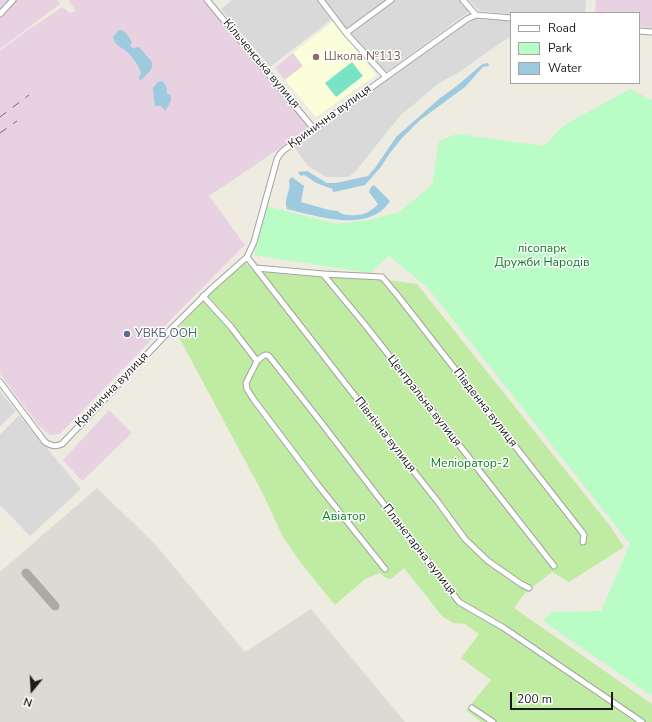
<!DOCTYPE html>
<html>
<head>
<meta charset="utf-8">
<style>
  body { margin:0 }
  #map { position:relative; width:652px; height:722px; overflow:hidden; background:#eeebe1; font-family:"Nunito Sans",sans-serif }
  canvas { display:block }
  .legend { position:absolute; left:510px; top:12px; width:130px; height:72px; box-sizing:border-box; background:#fff; border:1px solid #a4a4a4; margin:0; padding:5px 7px; list-style:none; font-size:12px; color:#1c1c1c }
  .legend li { display:flex; align-items:center; gap:8px; height:20px }
  .legend b { width:20px; border:1px solid #a4a4a4 }
  .north { position:absolute; left:12px; top:670px; width:40px; height:40px; -webkit-text-stroke:3px #fff; paint-order:stroke; rotate:198deg; font-size:11px; font-weight:700; line-height:16px; text-align:center; color:#1c1c1c }
  .north::after { content:''; display:block; margin:auto; width:14px; height:18px; background:#1c1c1c; clip-path:polygon(50% 0,100% 100%,50% 72%,0 100%) }
  .scale { position:absolute; left:510px; top:692px; width:103px; height:18px; box-sizing:border-box; border:2px solid #1c1c1c; border-top:0; padding-left:5px; font-size:12px; line-height:14px; white-space:nowrap; color:#1c1c1c; -webkit-text-stroke:3px #fff; paint-order:stroke }
</style>
</head>
<body>
<div id="map">
<canvas width="652" height="722"></canvas>
<ul class="legend">
<li><b style="height:5px;background:#fff"></b>Road</li>
<li><b style="height:11px;background:#b9fcc5"></b>Park</li>
<li><b style="height:11px;background:#9ecadf"></b>Water</li>
</ul>
<div class="north">N</div>
<div class="scale">200 m</div>
</div>
<script>
const ctx = document.querySelector('canvas').getContext('2d');
ctx.lineJoin = 'round';
function fill(path, color) {
  ctx.fillStyle = color;
  ctx.fill(path, 'evenodd');
}
function stroke(path, color, width, dash) {
  ctx.strokeStyle = color;
  ctx.lineWidth = width;
  ctx.lineCap = dash ? 'butt' : 'round';
  ctx.setLineDash(dash || []);
  ctx.stroke(path);
}
function write(font, color, halo, rows, align = 'center') {
  ctx.font = font + ' "Nunito Sans",sans-serif';
  ctx.lineWidth = 3;
  ctx.setLineDash([]);
  ctx.textBaseline = 'middle';
  ctx.strokeStyle = halo;
  ctx.fillStyle = color;
  for (const [text, x, y, turn = 0] of rows) {
    ctx.save();
    ctx.translate(x, y);
    ctx.rotate((+turn || 0) * Math.PI / 180);
    ctx.textAlign = isNaN(turn) ? turn : align;
    if (halo) ctx.strokeText(text, 0, 0);
    ctx.fillText(text, 0, 0);
    ctx.restore();
  }
}
const residential = new Path2D(`
  M232 0H319L333 18 270 67 221 9Z
  M324 0H461L468 9 469 12 386 72 365 52Z
  M469 0H586L585 13H511V14L480 11Z
  M475 19 511 21V36L499 44 456 74 439 83 400 116 354 173 348 177H326L308 166 294 147 463 26Z
  M0 391 16 411 0 426Z
  M19 415 81 489 30 536 0 505V435Z`);
const industrial = new Path2D(`
  M0 0H58L60 4 0 49Z
  M68 0H204L310 128 209 196 245 245 188 302 60 434 50 435 39 426 0 374V51L25 32 62 7 70 13 76 11Z
  M596 0H652V28L639 26V13H595Z
  M293 53 304 65 285 80 275 68Z
  M109 410 132 433 82 481 63 460Z`);
const education = new Path2D(`
  M334 21 376 75 316 117 285 80 303 66 293 53Z`);
const airport = new Path2D(`
  M97 488 154 543 245 652 311 609 405 722H0V572Z`);
const grass = new Path2D(`
  M243 260 253 271 305 276 379 279 417 284 610 526 624 547 569 582 552 572 524 594 514 608 652 704V722H481L466 710 491 680 461 658 479 634 465 624 453 623 442 616 404 568 391 579 386 578 380 573 365 579 335 605 301 563 283 537 263 494 176 332 185 320Z`);
const park = new Path2D(`
  M630 89 652 100V696L543 621 551 612 601 611 630 544 427 287 389 256 370 273 254 255 266 206 337 224 370 220 399 212 432 185 439 141 457 134 544 146 563 126Z`);
const pitch = new Path2D(`
  M352 62 363 76 336 97 325 83Z`);
const water = new Path2D(`
  M119 30H122L126 33 132 42 130 46 133 48 139 47 152 62V67L150 71 140 81 139 77 141 73C140 67 131 55 126 51 120 46 115 46 113 37Z
  M487 63 489 64 488 66 483 67 465 87 420 120 402 138 390 153 380 168 365 185 334 192 332 191 333 189C328 187 323 186 319 184 313 182 309 177 304 175L301 176 299 174 298 172 307 171 327 183H336L368 176 375 168 396 137 439 99 458 85 480 66 483 64Z
  M162 81C167 85 167 88 167 94H170C173 101 169 104 165 111 162 106 160 105 155 106L153 91V88L158 82Z
  M292 177 304 186 301 202 329 210 338 211C343 217 361 216 368 212 372 210 375 207 378 204L369 192 371 187 374 185 390 201C369 234 317 216 287 209 283 198 292 190 289 180Z`);
const taxiway = new Path2D(`
  M26 573 55 606`);
const minor = new Path2D(`
  M207 0 314 129
  M321 0 346 33 386 77
  M463 0 476 15
  M0 14 13 0
  M639 31 652 32
  M346 33 391 0
  M247 257 393 445 438 502 465 539 488 561 521 584 529 588
  M256 268 323 274 382 277 398 296 582 532 584 535 583 542
  M323 274 366 326 554 566
  M203 296 231 327 257 361 246 383 247 389 254 400 318 485 385 569
  M257 361C261 358 264 353 269 356L320 421 459 602 504 628 642 722
  M0 382 45 442C51 446 55 447 62 444L173 327 211 289 247 257 254 242 277 159 280 154 284 150 467 19 476 15 511 18
  M472 708 493 722`);
const rail = new Path2D(`
  M0 117 29 95
  M0 133 17 121`);
const markers = [
  [316,57,4,"#8d6e63"],
  [127,334,4,"#5c6f8a"]
];
const educationNames = [
  ["Школа №113",324,57]
];
const streetNames = [
  ["Кільченська вулиця",261,64,50],
  ["Кринична вулиця",330,117,-36],
  ["Кринична вулиця",112,390,-46],
  ["Центральна вулиця",424,401,52],
  ["Південна вулиця",485,408,52],
  ["Північна вулиця",385,435,52],
  ["Планетарна вулиця",419,550,52]
];
const parkNames = [
  ["лісопарк",542,249],
  ["Дружби Народів",542,263],
  ["Меліоратор-2",470,464],
  ["Авіатор",344,517]
];
const serviceNames = [
  ["УВКБ ООН",135,334]
];
fill(residential, '#dad9d9');
fill(industrial, '#e8d2e1');
fill(education, '#fbffd9');
fill(airport, '#dcdad3');
fill(grass, '#bfeca2');
fill(park, '#b9fcc5');
fill(pitch, '#79e3c5');
fill(water, '#9ecadf');
stroke(taxiway, '#acaaa6', 9);
stroke(minor, '#a3a3a3', 7);
stroke(minor, '#fff', 5);
stroke(rail, '#6a6a6a', 1, [8, 8]);
for (const [x, y, r, color] of markers) {
  const dot = new Path2D();
  dot.arc(x, y, r, 0, 2 * Math.PI);
  ctx.fillStyle = color;
  ctx.fill(dot);
  stroke(dot, '#fff', 1.5);
}
write('12px', '#785e54', '#fff', educationNames, 'left');
write('12px', '#1c1c1c', '#fff', streetNames);
write('12px', '#057f1b', '#fff', parkNames);
write('12px', '#4e5e75', '#fff', serviceNames, 'left');
</script>
</body>
</html>
